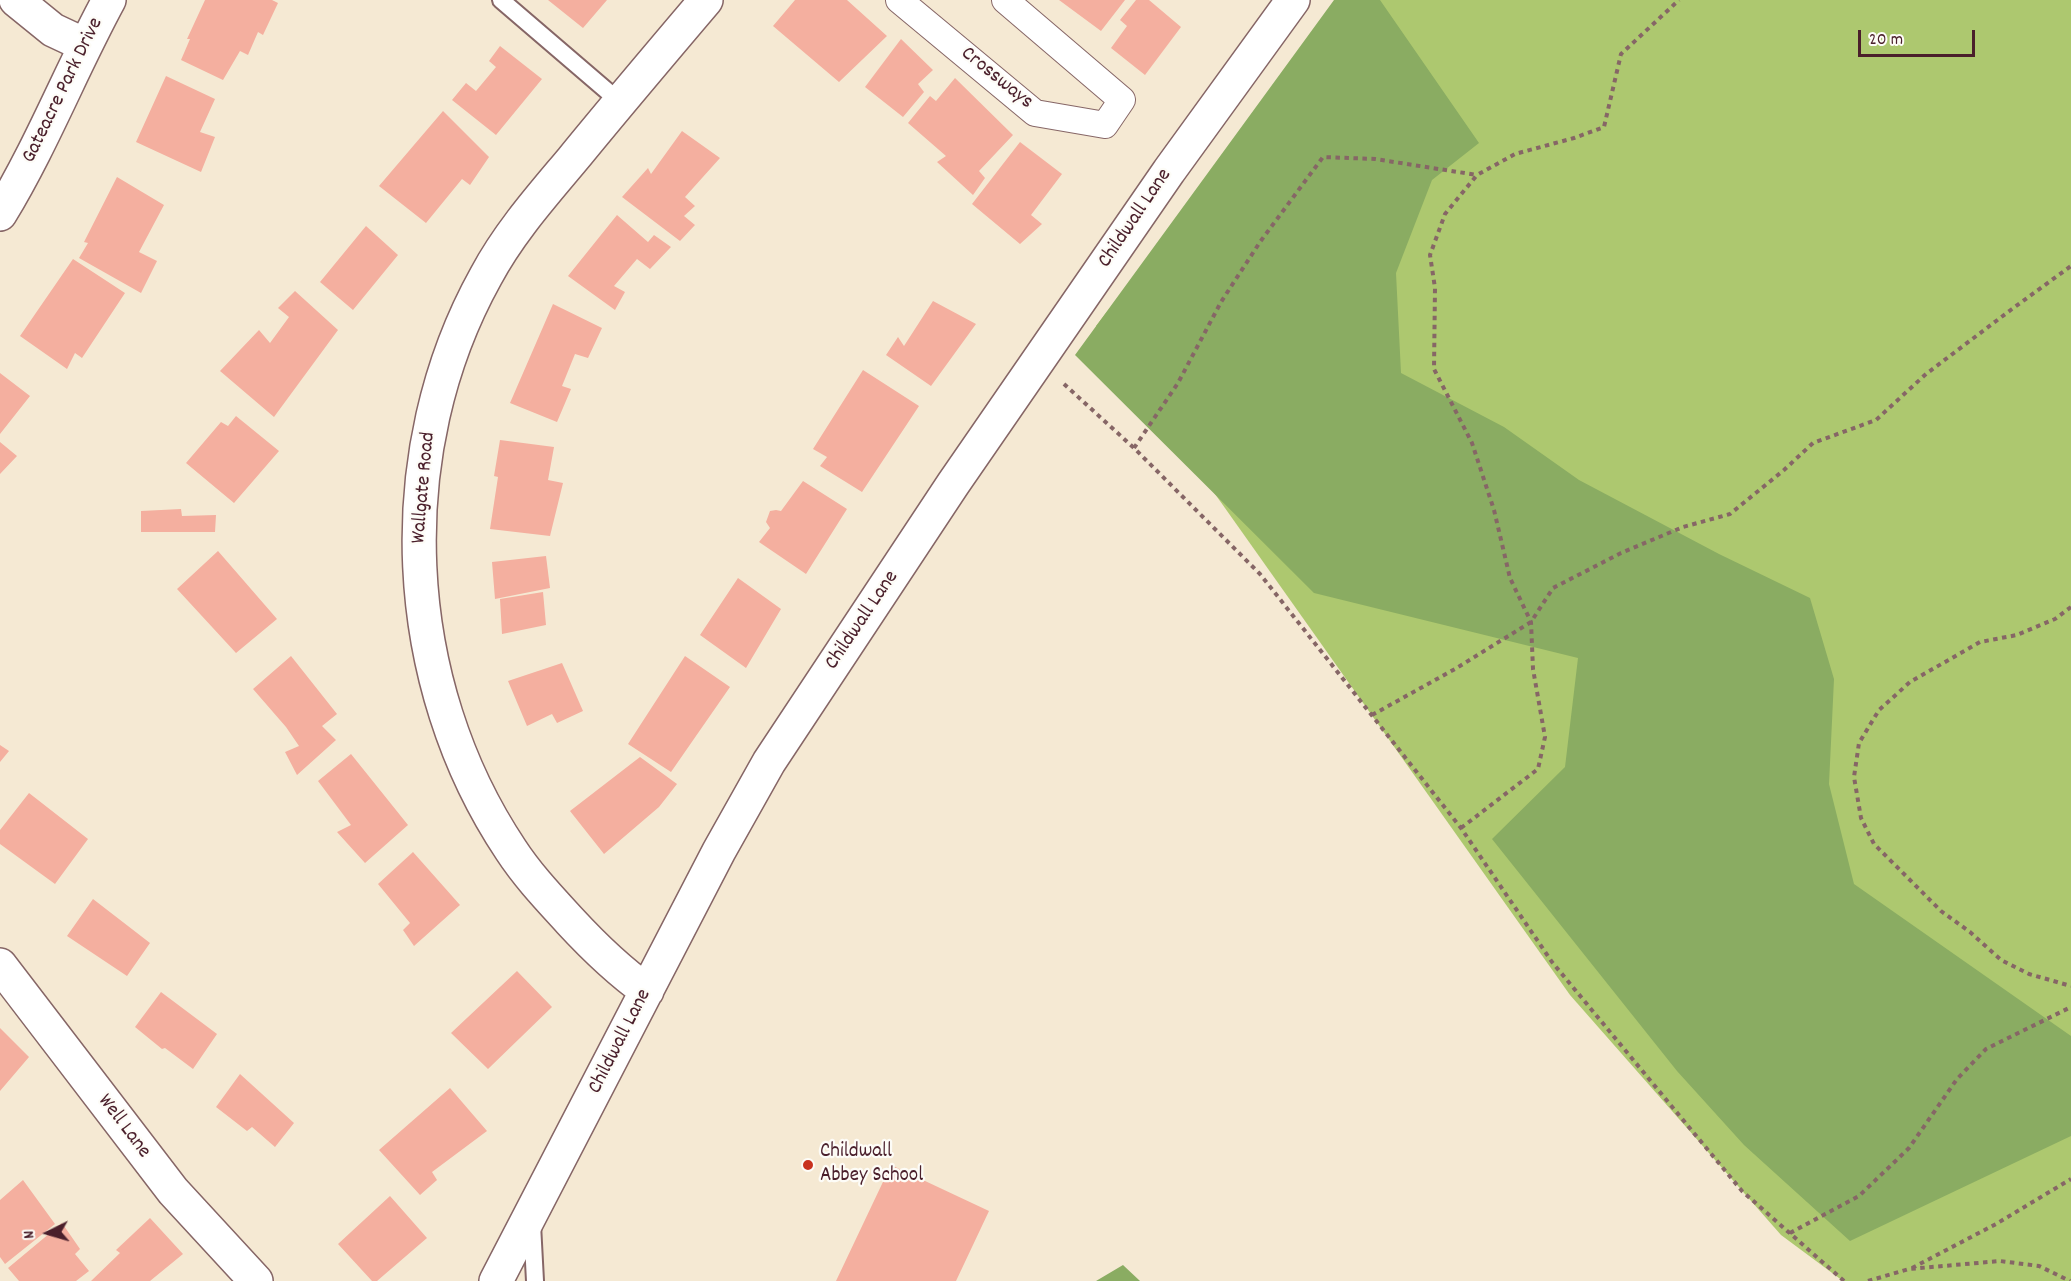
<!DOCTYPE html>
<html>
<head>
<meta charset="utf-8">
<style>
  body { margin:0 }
  #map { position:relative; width:2071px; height:1281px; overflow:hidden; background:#f5e9d3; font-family:Dekko,sans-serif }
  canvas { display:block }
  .north { position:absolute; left:18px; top:1203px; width:60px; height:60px; -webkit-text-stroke:4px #fdfcf7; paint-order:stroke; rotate:265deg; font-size:16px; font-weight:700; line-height:24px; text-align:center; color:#4a1f2b }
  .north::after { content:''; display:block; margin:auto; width:21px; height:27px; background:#4a1f2b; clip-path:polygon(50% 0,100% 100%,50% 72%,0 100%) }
  .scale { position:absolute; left:1858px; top:30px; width:117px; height:27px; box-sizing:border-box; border:3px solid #4a1f2b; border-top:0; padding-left:8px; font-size:18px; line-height:21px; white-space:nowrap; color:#4a1f2b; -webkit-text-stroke:4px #fdfcf7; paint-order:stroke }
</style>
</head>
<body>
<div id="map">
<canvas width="2071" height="1281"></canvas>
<div class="north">N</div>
<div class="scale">20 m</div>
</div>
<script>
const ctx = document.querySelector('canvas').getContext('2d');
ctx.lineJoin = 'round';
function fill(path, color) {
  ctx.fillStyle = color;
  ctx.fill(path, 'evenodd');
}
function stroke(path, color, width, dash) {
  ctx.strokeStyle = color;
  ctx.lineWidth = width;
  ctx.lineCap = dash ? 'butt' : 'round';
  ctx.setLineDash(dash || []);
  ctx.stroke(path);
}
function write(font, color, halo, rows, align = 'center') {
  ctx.font = font + ' Dekko,sans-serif';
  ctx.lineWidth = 4.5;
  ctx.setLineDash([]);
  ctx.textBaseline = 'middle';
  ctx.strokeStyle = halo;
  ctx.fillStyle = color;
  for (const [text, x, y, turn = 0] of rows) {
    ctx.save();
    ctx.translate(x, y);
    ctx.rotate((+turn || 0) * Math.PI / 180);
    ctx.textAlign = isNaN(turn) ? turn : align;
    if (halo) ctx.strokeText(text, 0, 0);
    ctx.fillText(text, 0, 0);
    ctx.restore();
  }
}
const green = new Path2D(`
  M1348 0H2071V1281H1843L1781 1235 1570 995 1096 326Z`);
const forest = new Path2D(`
  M1334 0H1380L1479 143 1432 180 1396 273 1401 373 1504 427 1579 480 1719 554 1810 598 1834 679 1829 784 1854 884 2071 1036V1136L1850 1241 1744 1145 1677 1071 1492 839 1565 767 1578 658 1314 593 1075 355Z
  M1123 1265 1140 1281H1096Z`);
const building = new Path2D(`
  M205 0H272L278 3 263 35 258 32 248 55 240 51 223 80 181 60 190 39H187Z
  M548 0H607L583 28Z
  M795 0H847L887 36 839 82 773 26Z
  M1059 0H1125L1101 31Z
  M1136 0H1149L1181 27 1145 75 1111 48 1127 26 1120 20Z
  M901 39 933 70 918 84 924 92 903 117 865 87Z
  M500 46 542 79 496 135 452 100 466 83 476 91 496 67 489 61Z
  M166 76 215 99 200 132 215 137 201 172 136 142Z
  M955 78 1013 135 979 171 985 178 973 195 937 162 946 156 908 123 930 96 936 101Z
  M443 111 489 157 470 185 462 179 426 223 379 186Z
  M682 131 720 158 685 197 695 206 684 216 695 225 680 241 622 197 648 168 651 174Z
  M1020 142 1062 174 1031 215 1042 224 1020 244 972 204Z
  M117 177 164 205 139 252 157 261 141 293 79 258 88 243 84 242Z
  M617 215 648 242 654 235 671 247 650 269 637 259 614 286 625 292 615 310 568 276Z
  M366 226 398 255 353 310 320 282Z
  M73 259 125 293 82 358 75 353 67 369 20 336Z
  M295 291 338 330 274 417 220 371 259 330 270 343 289 317 278 308Z
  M933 301 976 324 931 386 886 355 898 337 904 346Z
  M553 304 602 328 588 358 575 354 562 386 571 389 557 422 510 403Z
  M863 370 919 406 862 492 820 466 827 457 813 449Z
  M0 373 30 396 0 434Z
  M236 416 279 451 234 503 186 463 221 422 228 426Z
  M500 440 554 447 548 480 563 483 550 536 490 529 498 477 494 476Z
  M0 442 17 456 0 474Z
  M803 481 847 509 806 574 759 542 770 528 766 522 770 511 776 510 781 511Z
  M181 509 182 516 216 515 215 532H141V511Z
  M218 551 277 619 236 653 177 589Z
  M546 556 550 588 495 599 492 562Z
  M738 578 781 609 746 668 700 635Z
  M543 592 546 625 502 634 500 599Z
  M291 656 337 714 322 726 336 740 297 775 285 752 299 746 286 727 253 689Z
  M685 656 730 687 671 772 628 744Z
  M562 663 583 711 557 723 552 714 527 726 508 681Z
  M0 745 9 751 0 762Z
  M351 754 408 825 365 863 337 832 351 825 318 781Z
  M640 757 677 784 659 807 604 854 570 811Z
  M29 793 88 839 55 884 0 844V830Z
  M413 852 460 905 414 946 403 930 410 923 378 884Z
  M93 899 150 943 127 976 67 936Z
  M517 971 552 1007 488 1069 451 1033Z
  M161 992 217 1034 193 1069 165 1048 162 1049 135 1027Z
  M0 1028 29 1057 0 1091Z
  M240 1074 294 1123 275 1147 252 1127 247 1131 216 1107Z
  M450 1088 487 1131 432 1172 437 1180 420 1195 379 1150Z
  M891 1165 989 1211 956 1281H836Z
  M23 1180 55 1224 5 1264 0 1257V1200Z
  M390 1196 427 1238 377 1281H372L338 1244Z
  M150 1218 183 1254 150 1281H91L120 1253 116 1250Z
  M62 1223 80 1249 75 1254 89 1271 76 1281H19L8 1268Z`);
const path = new Path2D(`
  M1064 384 1134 448 1260 574 1461 828 1552 962 1742 1191 1844 1281
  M1134 448 1178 383 1221 302 1260 242 1323 157 1375 159 1477 175
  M2071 607 2055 619 2017 635 1980 642 1910 682 1879 710 1859 743 1854 777 1861 818 1874 844 1941 911 1970 932 2001 960 2029 974 2071 986
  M1372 715 1455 669 1531 622 1553 588 1621 553 1683 527 1730 514 1784 470 1813 443 1876 420 1926 374 2012 309 2071 266
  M1461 828 1538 769 1545 737 1533 669 1531 622 1510 578 1494 510 1472 443 1434 369 1435 288 1430 255 1445 214 1477 175 1515 154 1574 138 1604 127 1621 54 1679 0
  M1790 1233 1859 1196 1909 1148 1957 1079 1986 1049 2071 1007
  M1912 1268 1996 1224 2071 1179
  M1868 1281 1909 1269 2000 1261 2039 1266 2070 1281`);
const service = new Path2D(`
  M501 0 620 102
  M532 1224 535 1281`);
const pedestrian = new Path2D(`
  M899 0 1035 113 1105 125 1122 100 1005 0`);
const minor = new Path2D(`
  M16 0 53 30 85 45
  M0 965 173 1191 256 1281
  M647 991C619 971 594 947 570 921 549 898 528 876 511 850 399 683 388 452 486 276 509 233 541 197 572 160 616 106 661 53 706 0
  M496 1281 719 851 769 762 953 484 1169 171 1293 0`);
const tertiary = new Path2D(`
  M0 214C42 145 71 70 109 0`);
const markers = [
  [808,1165,6,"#c8321e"]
];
const streetNames = [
  ["Crossways",996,79,39],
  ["Gateacre Park Drive",64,91,-64],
  ["Childwall Lane",1136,219,-56],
  ["Wallgate Road",425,488,-85],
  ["Childwall Lane",863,621,-56],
  ["Childwall Lane",621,1042,-63],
  ["Well Lane",123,1127,53]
];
const poiNames = [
  ["Childwall",820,1153],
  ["Abbey School",820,1177]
];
fill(green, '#adc86f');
fill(forest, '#8aac62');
fill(building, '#f4af9f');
stroke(service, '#866666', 20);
stroke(pedestrian, '#866666', 28);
stroke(minor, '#866666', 36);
stroke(tertiary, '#866666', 36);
stroke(path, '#866666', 4, [4.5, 4.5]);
stroke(service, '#fff', 16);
stroke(pedestrian, '#fff', 26);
stroke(minor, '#fff', 33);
stroke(tertiary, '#fff', 33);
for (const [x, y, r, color] of markers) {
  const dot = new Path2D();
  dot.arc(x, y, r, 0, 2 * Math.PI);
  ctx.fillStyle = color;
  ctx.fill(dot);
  stroke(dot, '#fdfcf7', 2);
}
write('21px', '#4a1f2b', '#fdfcf7', streetNames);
write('21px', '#4a1f2b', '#fdfcf7', poiNames, 'left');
</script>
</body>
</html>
